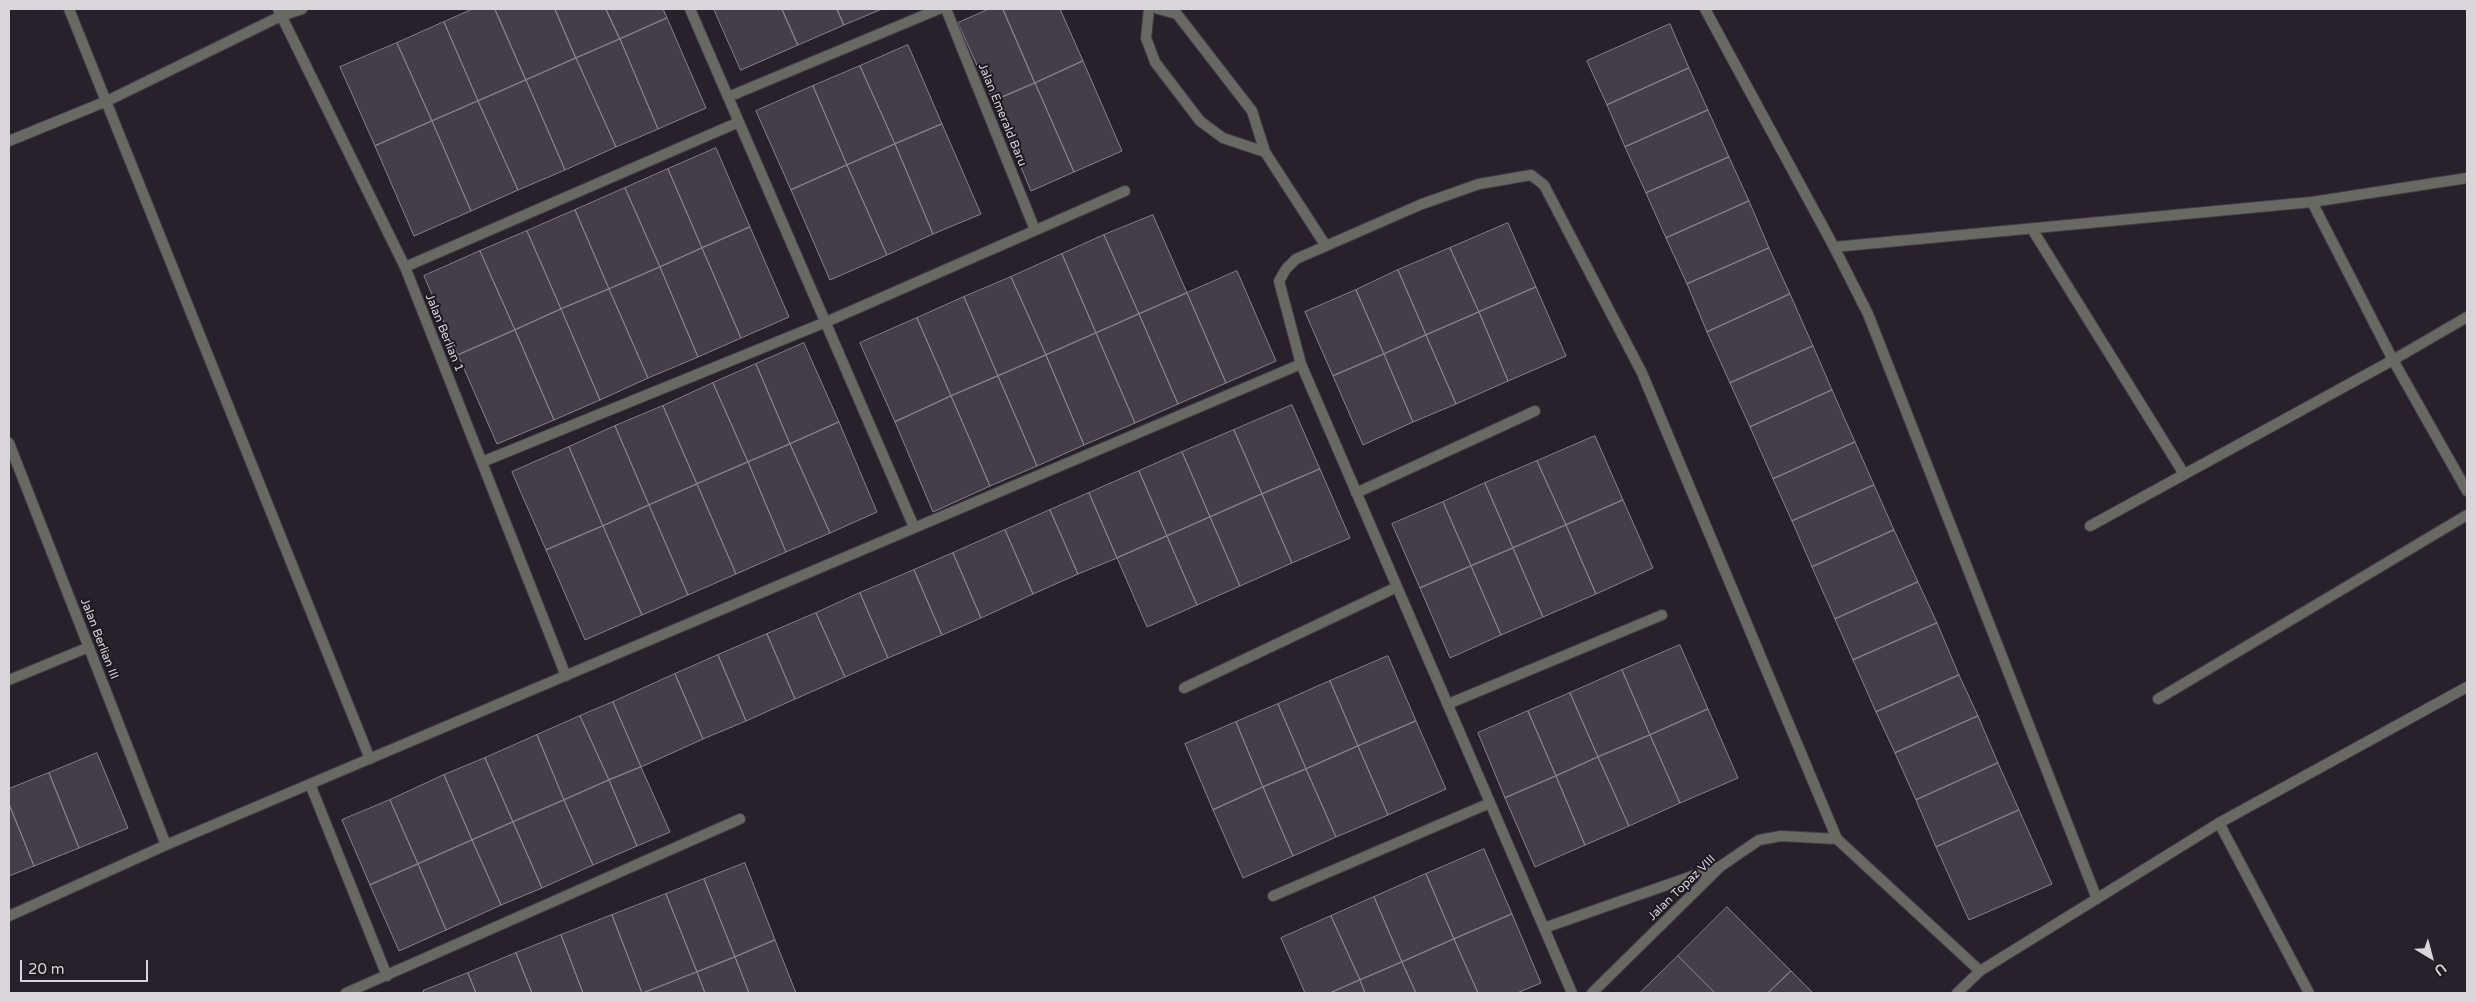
<!DOCTYPE html>
<html>
<head>
<meta charset="utf-8">
<style>
  body { margin:0 }
  #map { position:relative; width:2476px; height:1002px; overflow:hidden; background:#28212b; font-family:"Varela Round",sans-serif }
  canvas { display:block }
  .frame { position:absolute; inset:0; border:10px solid #d9d5db; pointer-events:none }
  .north { position:absolute; left:2406px; top:932px; width:50px; height:50px; -webkit-text-stroke:4px #1e1821; paint-order:stroke; rotate:143deg; font-size:14px; font-weight:700; line-height:20px; text-align:center; color:#d9d5db }
  .north::after { content:''; display:block; margin:auto; width:18px; height:22px; background:#d9d5db; clip-path:polygon(50% 0,100% 100%,50% 72%,0 100%) }
  .scale { position:absolute; left:20px; top:960px; width:128px; height:22px; box-sizing:border-box; border:2px solid #d9d5db; border-top:0; padding-left:6px; font-size:15px; line-height:18px; white-space:nowrap; color:#d9d5db; -webkit-text-stroke:4px #1e1821; paint-order:stroke }
</style>
</head>
<body>
<div id="map">
<canvas width="2476" height="1002"></canvas>
<div class="frame"></div>
<div class="north">U</div>
<div class="scale">20 m</div>
</div>
<script>
const ctx = document.querySelector('canvas').getContext('2d');
ctx.lineJoin = 'round';
function fill(path, color) {
  ctx.fillStyle = color;
  ctx.fill(path, 'evenodd');
}
function stroke(path, color, width, dash) {
  ctx.strokeStyle = color;
  ctx.lineWidth = width;
  ctx.lineCap = dash ? 'butt' : 'round';
  ctx.setLineDash(dash || []);
  ctx.stroke(path);
}
function write(font, color, halo, rows, align = 'center') {
  ctx.font = font + ' "Varela Round",sans-serif';
  ctx.lineWidth = 4;
  ctx.setLineDash([]);
  ctx.textBaseline = 'middle';
  ctx.strokeStyle = halo;
  ctx.fillStyle = color;
  for (const [text, x, y, turn = 0] of rows) {
    ctx.save();
    ctx.translate(x, y);
    ctx.rotate((+turn || 0) * Math.PI / 180);
    ctx.textAlign = isNaN(turn) ? turn : align;
    if (halo) ctx.strokeText(text, 0, 0);
    ctx.fillText(text, 0, 0);
    ctx.restore();
  }
}
const building = new Path2D(`
  M473 9H495L526 80 478 101 444 22Z
  M495 9H555L576 58 526 80Z
  M555 9H606L620 39 576 58Z
  M606 9H663L667 18 620 39Z
  M714 9H782L798 45 741 70Z
  M782 9H837L844 25 798 45Z
  M837 9H882L844 25Z
  M989 9H1003L1035 83 993 101 958 23Z
  M1003 9H1060L1083 61 1035 83Z
  M667 18 706 108 658 129 620 39Z
  M444 22 478 101 432 121 397 43Z
  M1670 24 1689 68 1607 105 1587 61Z
  M620 39 658 129 616 147 576 58Z
  M397 43 432 121 375 146 340 67Z
  M908 45 942 124 895 144 860 66Z
  M576 58 616 147 565 170 526 80Z
  M1083 61 1122 151 1074 172 1035 83Z
  M860 66 895 144 847 165 813 86Z
  M1689 68 1708 110 1625 147 1607 105Z
  M526 80 565 170 518 190 478 101Z
  M1035 83 1074 172 1031 191 993 101Z
  M813 86 847 165 791 190 756 111Z
  M478 101 518 190 471 211 432 121Z
  M1708 110 1729 157 1646 193 1625 147Z
  M432 121 471 211 414 236 375 146Z
  M942 124 981 214 933 234 895 144Z
  M895 144 933 234 887 255 847 165Z
  M716 148 750 227 702 248 668 169Z
  M1729 157 1749 201 1666 238 1646 193Z
  M847 165 887 255 830 280 791 190Z
  M668 169 702 248 660 267 625 188Z
  M625 188 660 267 609 289 575 210Z
  M1749 201 1769 248 1687 284 1666 238Z
  M575 210 609 289 561 309 527 231Z
  M1153 215 1187 293 1139 314 1104 235Z
  M1508 223 1536 287 1479 312 1450 248Z
  M750 227 789 317 741 338 702 248Z
  M527 231 561 309 515 330 480 251Z
  M1104 235 1139 314 1096 333 1062 254Z
  M702 248 741 338 698 357 660 267Z
  M1450 248 1479 312 1426 335 1398 270Z
  M1769 248 1790 294 1707 332 1687 284Z
  M480 251 515 330 458 355 424 276Z
  M1062 254 1096 333 1046 355 1011 277Z
  M660 267 698 357 648 378 609 289Z
  M1398 270 1426 335 1384 354 1356 290Z
  M1237 271 1276 361 1226 383 1187 293Z
  M1011 277 1046 355 998 376 964 297Z
  M1536 287 1566 356 1508 381 1479 312Z
  M609 289 648 378 600 400 561 309Z
  M1356 290 1384 354 1333 376 1305 312Z
  M1187 293 1226 383 1178 404 1139 314Z
  M1790 294 1813 346 1730 383 1707 332Z
  M964 297 998 376 951 396 917 318Z
  M561 309 600 400 554 420 515 330Z
  M1479 312 1508 381 1456 404 1426 335Z
  M1139 314 1178 404 1135 423 1096 333Z
  M917 318 951 396 895 422 860 343Z
  M515 330 554 420 497 444 458 355Z
  M1096 333 1135 423 1084 445 1046 355Z
  M1426 335 1456 404 1413 422 1384 354Z
  M804 343 839 422 790 444 756 364Z
  M1813 346 1832 390 1750 427 1730 383Z
  M1384 354 1413 422 1363 445 1333 376Z
  M1046 355 1084 445 1037 466 998 376Z
  M756 364 790 444 748 462 713 383Z
  M998 376 1037 466 990 486 951 396Z
  M713 383 748 462 697 484 663 406Z
  M1832 390 1855 442 1773 479 1750 427Z
  M951 396 990 486 933 512 895 422Z
  M1292 405 1320 469 1262 494 1234 430Z
  M663 406 697 484 649 505 615 426Z
  M839 422 877 512 830 533 790 444Z
  M615 426 649 505 603 526 569 447Z
  M1234 430 1262 494 1210 517 1182 452Z
  M1595 436 1623 500 1566 525 1537 461Z
  M1855 442 1874 485 1792 521 1773 479Z
  M790 444 830 533 786 552 748 462Z
  M569 447 603 526 546 550 512 472Z
  M1182 452 1210 517 1167 536 1139 471Z
  M1537 461 1566 525 1513 548 1485 483Z
  M748 462 786 552 736 574 697 484Z
  M1320 469 1350 538 1292 563 1262 494Z
  M1139 471 1167 536 1117 558 1089 493Z
  M1485 483 1513 548 1471 566 1443 502Z
  M697 484 736 574 688 595 649 505Z
  M1874 485 1894 530 1812 567 1792 521Z
  M1089 493 1117 558 1078 574 1050 510Z
  M1262 494 1292 563 1240 586 1210 517Z
  M1623 500 1653 568 1596 594 1566 525Z
  M1443 502 1471 566 1420 588 1392 524Z
  M649 505 688 595 642 615 603 526Z
  M1050 510 1078 574 1033 594 1005 530Z
  M1210 517 1240 586 1197 605 1167 536Z
  M1566 525 1596 594 1543 617 1513 548Z
  M603 526 642 615 585 640 546 550Z
  M1005 530 1033 594 981 618 953 553Z
  M1894 530 1918 582 1835 619 1812 567Z
  M1167 536 1197 605 1147 627 1117 558Z
  M1513 548 1543 617 1501 635 1471 566Z
  M953 553 981 618 942 635 914 570Z
  M1471 566 1501 635 1450 658 1420 588Z
  M914 570 942 635 888 658 860 593Z
  M1918 582 1937 623 1853 660 1835 619Z
  M860 593 888 658 845 677 816 613Z
  M816 613 845 677 795 699 767 634Z
  M1937 623 1959 675 1876 712 1853 660Z
  M767 634 795 699 746 721 718 655Z
  M1680 645 1708 709 1650 735 1622 670Z
  M718 655 746 721 703 739 675 674Z
  M1388 656 1416 721 1358 746 1330 681Z
  M1622 670 1650 735 1598 757 1570 693Z
  M675 674 703 739 641 767 613 702Z
  M1959 675 1978 716 1895 753 1876 712Z
  M1330 681 1358 746 1306 769 1278 704Z
  M1570 693 1598 757 1556 776 1528 711Z
  M613 702 641 767 609 780 580 716Z
  M1278 704 1306 769 1263 787 1236 722Z
  M1708 709 1738 778 1680 803 1650 735Z
  M1528 711 1556 776 1505 798 1478 733Z
  M580 716 609 780 564 800 537 735Z
  M1978 716 1998 763 1916 800 1895 753Z
  M1416 721 1446 789 1388 815 1358 746Z
  M1236 722 1263 787 1213 810 1185 744Z
  M537 735 564 800 513 822 485 758Z
  M1650 735 1680 803 1629 826 1598 757Z
  M1358 746 1388 815 1336 837 1306 769Z
  M97 753 128 828 79 848 49 773Z
  M1598 757 1629 826 1585 845 1556 776Z
  M485 758 513 822 472 840 444 775Z
  M1998 763 2019 810 1936 847 1916 800Z
  M641 767 670 832 637 846 609 780Z
  M1306 769 1336 837 1293 856 1263 787Z
  M49 773 79 848 34 866 9 804V789Z
  M444 775 472 840 418 864 390 800Z
  M1556 776 1585 845 1535 867 1505 798Z
  M609 780 637 846 593 865 564 800Z
  M1263 787 1293 856 1243 878 1213 810Z
  M390 800 418 864 370 885 342 820Z
  M564 800 593 865 542 888 513 822Z
  M9 804 34 866 9 876Z
  M2019 810 2052 884 1969 920 1936 847Z
  M513 822 542 888 501 905 472 840Z
  M472 840 501 905 446 930 418 864Z
  M1484 849 1512 914 1454 939 1426 874Z
  M745 863 775 940 735 957 704 879Z
  M418 864 446 930 399 951 370 885Z
  M1426 874 1454 939 1402 962 1374 897Z
  M704 879 735 957 697 972 666 894Z
  M666 894 697 972 642 993 612 915Z
  M1374 897 1402 962 1360 980 1331 916Z
  M1727 907 1791 971 1768 993H1715L1678 956Z
  M1512 914 1541 983 1517 993H1478L1454 939Z
  M612 915 642 993H583L561 935Z
  M1331 916 1360 980 1330 993H1305L1281 938Z
  M561 935 583 993H532L516 953Z
  M1454 939 1478 993H1416L1402 962Z
  M775 940 796 993H749L735 957Z
  M516 953 532 993H476L468 973Z
  M1678 956 1715 993H1640Z
  M735 957 749 993H705L697 972Z
  M1402 962 1416 993H1365L1360 980Z
  M1791 971 1813 993H1768Z
  M697 972 705 993H644Z
  M468 973 476 993H424L423 991Z
  M1360 980 1365 993H1330Z`);
const street = new Path2D(`
  M69 9 370 759
  M278 9 405 267 566 676
  M690 9 914 527
  M946 9 1035 230
  M1149 9 1146 38 1155 62 1200 121 1223 138 1265 152
  M1158 9 1177 14 1252 111 1265 152 1326 246
  M1705 9 1834 247 1868 314 2097 899
  M728 97 939 9
  M9 141 107 101 281 16 302 9
  M2312 202 2393 360 2467 491
  M2032 229 2184 474
  M1834 247 2312 202 2467 178
  M405 267 739 122
  M9 443 166 845
  M482 462 826 322 1125 191
  M1356 493 1535 411
  M2090 526 2393 360 2467 317
  M9 680 89 647
  M1184 688 1397 587
  M2158 699 2467 515
  M1448 704 1662 615
  M310 784 387 976
  M2219 823 2309 993
  M1273 896 1490 803
  M9 916 166 845 1301 364
  M1544 928 1718 867
  M346 993 740 819
  M1572 993 1301 364 1279 281 1286 269 1296 259 1422 204 1479 184 1531 175 1544 185 1642 373 1837 839 1980 971
  M1592 993 1721 866 1759 840 1781 836 1837 839
  M1957 993 1980 971 2219 823 2467 687`);
const streetNames = [
  ["Jalan Emerald Baru",1002,115,68],
  ["Jalan Berlian 1",444,333,68],
  ["Jalan Berlian III",99,639,69],
  ["Jalan Topaz VIII",1682,888,-44]
];
fill(building, '#453e48');
stroke(building, '#88808c', 1);
stroke(street, '#443e47', 12);
stroke(street, '#696963', 10);
write('12px', '#d9d5db', '#1e1821', streetNames);
</script>
</body>
</html>
